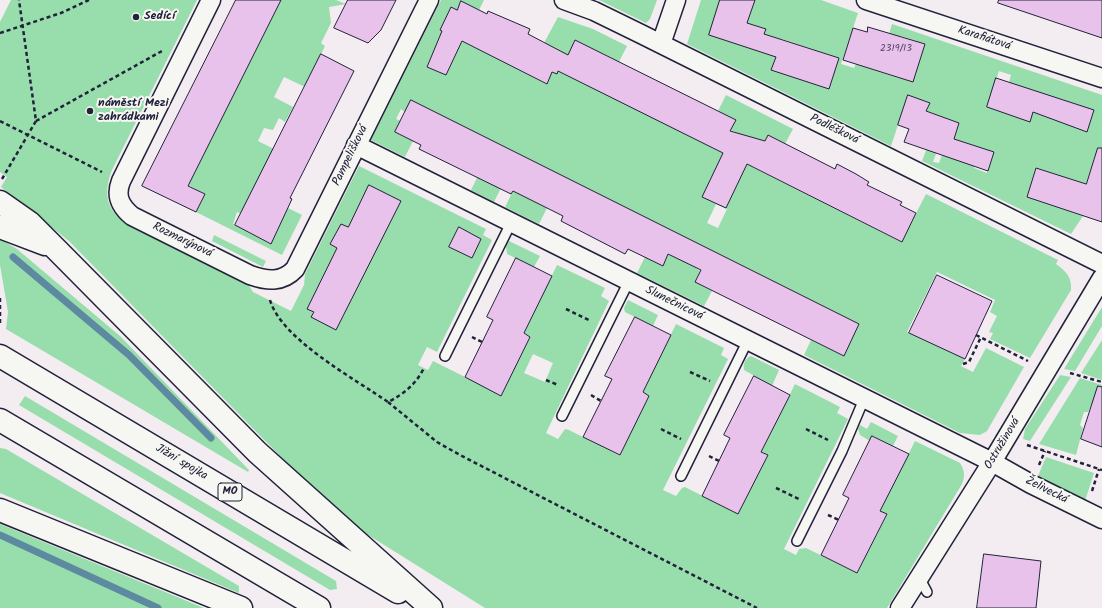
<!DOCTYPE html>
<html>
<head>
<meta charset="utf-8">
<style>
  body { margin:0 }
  canvas { display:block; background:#f3ecf1 }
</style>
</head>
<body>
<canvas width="1102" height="608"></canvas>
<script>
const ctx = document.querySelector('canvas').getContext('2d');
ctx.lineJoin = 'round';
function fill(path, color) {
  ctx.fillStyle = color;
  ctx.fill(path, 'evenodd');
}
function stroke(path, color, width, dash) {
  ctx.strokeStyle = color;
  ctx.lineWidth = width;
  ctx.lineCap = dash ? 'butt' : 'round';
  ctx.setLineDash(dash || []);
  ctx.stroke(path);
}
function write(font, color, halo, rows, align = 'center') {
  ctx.font = font + ' Kalam,sans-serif';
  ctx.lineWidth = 4;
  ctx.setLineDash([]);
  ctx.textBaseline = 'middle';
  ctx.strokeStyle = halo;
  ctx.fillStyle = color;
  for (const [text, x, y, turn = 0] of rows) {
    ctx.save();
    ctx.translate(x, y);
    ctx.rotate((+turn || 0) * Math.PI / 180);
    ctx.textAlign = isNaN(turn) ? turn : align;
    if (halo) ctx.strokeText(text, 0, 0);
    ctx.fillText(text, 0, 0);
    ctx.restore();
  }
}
const green = new Path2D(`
  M11 0H197L112 170C105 188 104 206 121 219L248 284 253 292 291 311 304 285 305 274 359 166 486 229 483 235 492 240 437 352 427 347 418 365 428 370 433 361 501 395 530 337 524 333 557 265 605 288 601 296 609 301 546 433 558 439 565 429 569 430 619 455 649 396 643 392 676 324 724 348 721 355 728 359 663 490 676 496 682 488 685 487 738 514 768 455 761 452 795 384 840 407 837 413 848 419 784 549 796 555 799 549 806 548 857 573 887 515 880 511 915 441 960 463C965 471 965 476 962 484L887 608H485L341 518 69 241 1 187 7 177 0 172V22ZM458 228 481 239 472 258 449 247ZM533 354 553 363 545 382 524 373Z
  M281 0H336L346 4 329 7 331 23 321 43 325 46 305 87 284 77 274 97 293 107 285 122 279 118 273 130 264 128 258 141 274 149 241 214 237 212 233 224 270 244 286 207 302 215 282 255 196 212 205 194 188 185Z
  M441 0H484L479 10 461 1 457 10 451 8 445 32 546 84 552 72 544 43 558 17 593 29 627 46 619 62 602 53 596 63 720 151 735 132 730 130 736 120 718 111 726 95 793 129 785 144 758 155 752 167 901 242 926 194 1058 260 1056 264C1066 271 1072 277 1071 290L1030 358 990 339 993 333 989 332 997 316 990 312 995 300 937 272 907 332 965 359 961 366 973 372 986 348 1024 367 987 431 980 435 960 433 804 355 811 340 844 356 859 324 711 250 700 260 696 268 700 271 695 282 712 291 704 306 637 273 645 257 663 265 668 254 676 248 547 208 539 224 505 207 514 189 503 184 494 202 471 190 479 174 401 109 396 119 401 121 395 132 413 141 405 157 371 140ZM431 57 451 64 446 75 427 67ZM716 204 727 209 718 228 707 223Z
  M599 0H657L650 19 646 23Z
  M701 0H720L759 50 765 29 747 23 755 0H821L858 13 841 64 854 68 856 64 899 78 916 70 925 44 901 36 898 45 887 41 892 24 1102 95V158L1095 156 1086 184 1036 168 1027 197 1083 216 1071 234 922 161 928 145 938 148 933 162 939 163 942 155 948 157 959 123 926 111 929 103 908 95 891 146 687 44ZM782 39 839 58 829 89 772 70ZM999 71 1011 75 1009 82 1030 121 987 107ZM980 148 994 152 987 173 974 168Z
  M214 235 266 261 263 267 212 241Z
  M0 239 17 249 120 336 249 470 248 472 6 329 8 312 0 265Z
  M509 241 540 256 534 267 507 254 506 246Z
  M628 300 658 315 653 326 625 312 624 308Z
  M1102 307V326L1075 371 1064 369Z
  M1102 340V380L1081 373Z
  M751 356 779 370 772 386 744 370C743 364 745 358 751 356Z
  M1060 375 1071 377 1030 441 1023 439 1025 429Z
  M1080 378 1102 385V403L1093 402 1088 412H1084L1080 425 1083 428 1076 455 1039 444Z
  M25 396 336 581 337 589 330 590 19 405Z
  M871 422 898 436 893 446 873 436 870 441 860 435 858 429 860 425 867 429Z
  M0 448 6 449 239 586V593L0 493Z
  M1046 457 1094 473 1085 501 1051 485 1038 476Z
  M0 524 204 608H0Z`);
const stream = new Path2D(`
  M13 257 129 355 211 438
  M0 535 158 608`);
const building = new Path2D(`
  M236 0H281L188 186 205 194 196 212 142 186Z
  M348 0H396L381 30 368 43 334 28Z
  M720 0H755L747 23 766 29 764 34 839 58 829 89 771 70 776 57 709 35Z
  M999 0H1102V38L998 3Z
  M461 1 487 14 488 11 530 29 528 34 568 55 575 40 736 120 730 131 765 141 768 135 835 169 837 164 856 174 869 182 867 185 902 202 900 205 916 213 902 242 747 164 726 208 702 197 723 153 558 71 557 74 552 72 547 84 462 41 446 75 427 67 442 31 440 30 451 7 457 10Z
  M868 27 925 44 913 82 843 60 853 28 867 32Z
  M321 54 354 71 290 198 292 199 271 244 235 225Z
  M996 78 1094 110 1087 132 1033 112 1030 122 987 107Z
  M908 95 930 103 926 111 959 123 954 139 994 152 988 171 904 142 909 129 898 125Z
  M411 100 859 324 844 356 695 282 701 270 668 254 663 266 628 249 625 254 561 221 563 216 513 191 511 194 419 149 421 145 395 132Z
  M1098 148H1102V222L1027 197 1036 168 1086 184Z
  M369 185 401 201 336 330 311 317 314 312 307 309 337 248 330 244 341 224 348 227Z
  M459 227 481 239 472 258 449 247Z
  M516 258 552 276 524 333 530 337 501 396 465 377 493 320 487 317Z
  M937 275 992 301 965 359 909 333Z
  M635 317 671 335 643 392 649 396 620 455 583 437 612 379 605 376Z
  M754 376 790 395 761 452 768 455 738 514 702 496 730 438 724 435Z
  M1098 386 1102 387V447L1081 439Z
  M872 436 909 454 880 511 887 514 857 573 821 555 849 498 843 495Z
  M984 554 1041 561 1036 608H977Z`);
const path = new Path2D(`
  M0 33 61 13 89 0
  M0 121 102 172
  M36 121 162 51
  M2 179 36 121 19 0
  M0 298V323
  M270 300C281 339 355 379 388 402 404 394 416 384 424 368
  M566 309 591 321
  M976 335 1028 361
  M472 337 482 342
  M963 364 969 362 981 337
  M690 372 710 381
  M1070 373 1102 382
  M546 380 558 385
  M591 395 601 401
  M388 402 437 442 460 455 757 608
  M661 429 681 439
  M806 429 828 440
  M1027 445 1102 470
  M709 456 719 461
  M1039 465 1045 451
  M776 488 799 499
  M1092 491 1099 469
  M828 515 839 520`);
const lane = new Path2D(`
  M445 356 511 223
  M562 416 629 281
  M681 476 748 340
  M797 541 842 451 864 399
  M919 577 927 592`);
const street = new Path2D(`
  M211 0 121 181C115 196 120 206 132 216L250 275C267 281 282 283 295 269L429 0
  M564 0 594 11 641 34 1102 264
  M866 0 1102 78
  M661 44 676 0
  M356 145 992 462 1031 484 1102 519
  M900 608 992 462 1102 278`);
const highway = new Path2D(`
  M0 202 30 223 55 248 257 452 431 608
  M0 227 45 244
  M0 356 398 592
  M0 420 319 608
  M0 510 241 608`);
const markers = [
  [136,17,4,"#22223b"],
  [90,111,4,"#22223b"]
];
const numberNames = [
  ["2319/13",896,49]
];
const shields = [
  [230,492,24]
];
const shieldNames = [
  ["MO",230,492]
];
const poiNames = [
  ["Sedící",144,17],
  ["náměstí Mezi",98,104],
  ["zahrádkami",98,118]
];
const streetNames = [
  ["Karafiátová",984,39,18],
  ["Podléšková",834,130,26],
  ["Pampelišková",351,156,-64],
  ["Rozmarýnová",182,241,26],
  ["Slunečnicová",674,304,26],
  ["Ostružinová",1003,444,-59],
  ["Jižní spojka",181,463,31],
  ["Želivecká",1046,491,27]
];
fill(green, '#97deac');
stroke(stream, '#5d8aa0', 7);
fill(building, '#e9c2eb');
stroke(building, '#22223b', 1);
stroke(lane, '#22223b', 12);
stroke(street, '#22223b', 21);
stroke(highway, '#22223b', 25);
stroke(path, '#22223b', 2.5, [4, 3]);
stroke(lane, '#f6f6f2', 9);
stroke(street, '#f6f6f2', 18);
stroke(highway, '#f6f6f2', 22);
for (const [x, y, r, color] of markers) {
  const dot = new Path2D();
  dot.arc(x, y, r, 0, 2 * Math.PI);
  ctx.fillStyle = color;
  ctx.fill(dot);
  stroke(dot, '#f6f6f2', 1.5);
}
write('10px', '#544a67', null, numberNames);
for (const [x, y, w] of shields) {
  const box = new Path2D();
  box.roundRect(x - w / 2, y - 9, w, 18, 3);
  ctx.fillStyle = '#f6f6f2';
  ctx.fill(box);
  stroke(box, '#22223b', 1);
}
write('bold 11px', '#22223b', null, shieldNames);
write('bold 12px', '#22223b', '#f6f6f2', poiNames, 'left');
write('12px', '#22223b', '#f6f6f2', streetNames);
</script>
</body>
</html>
